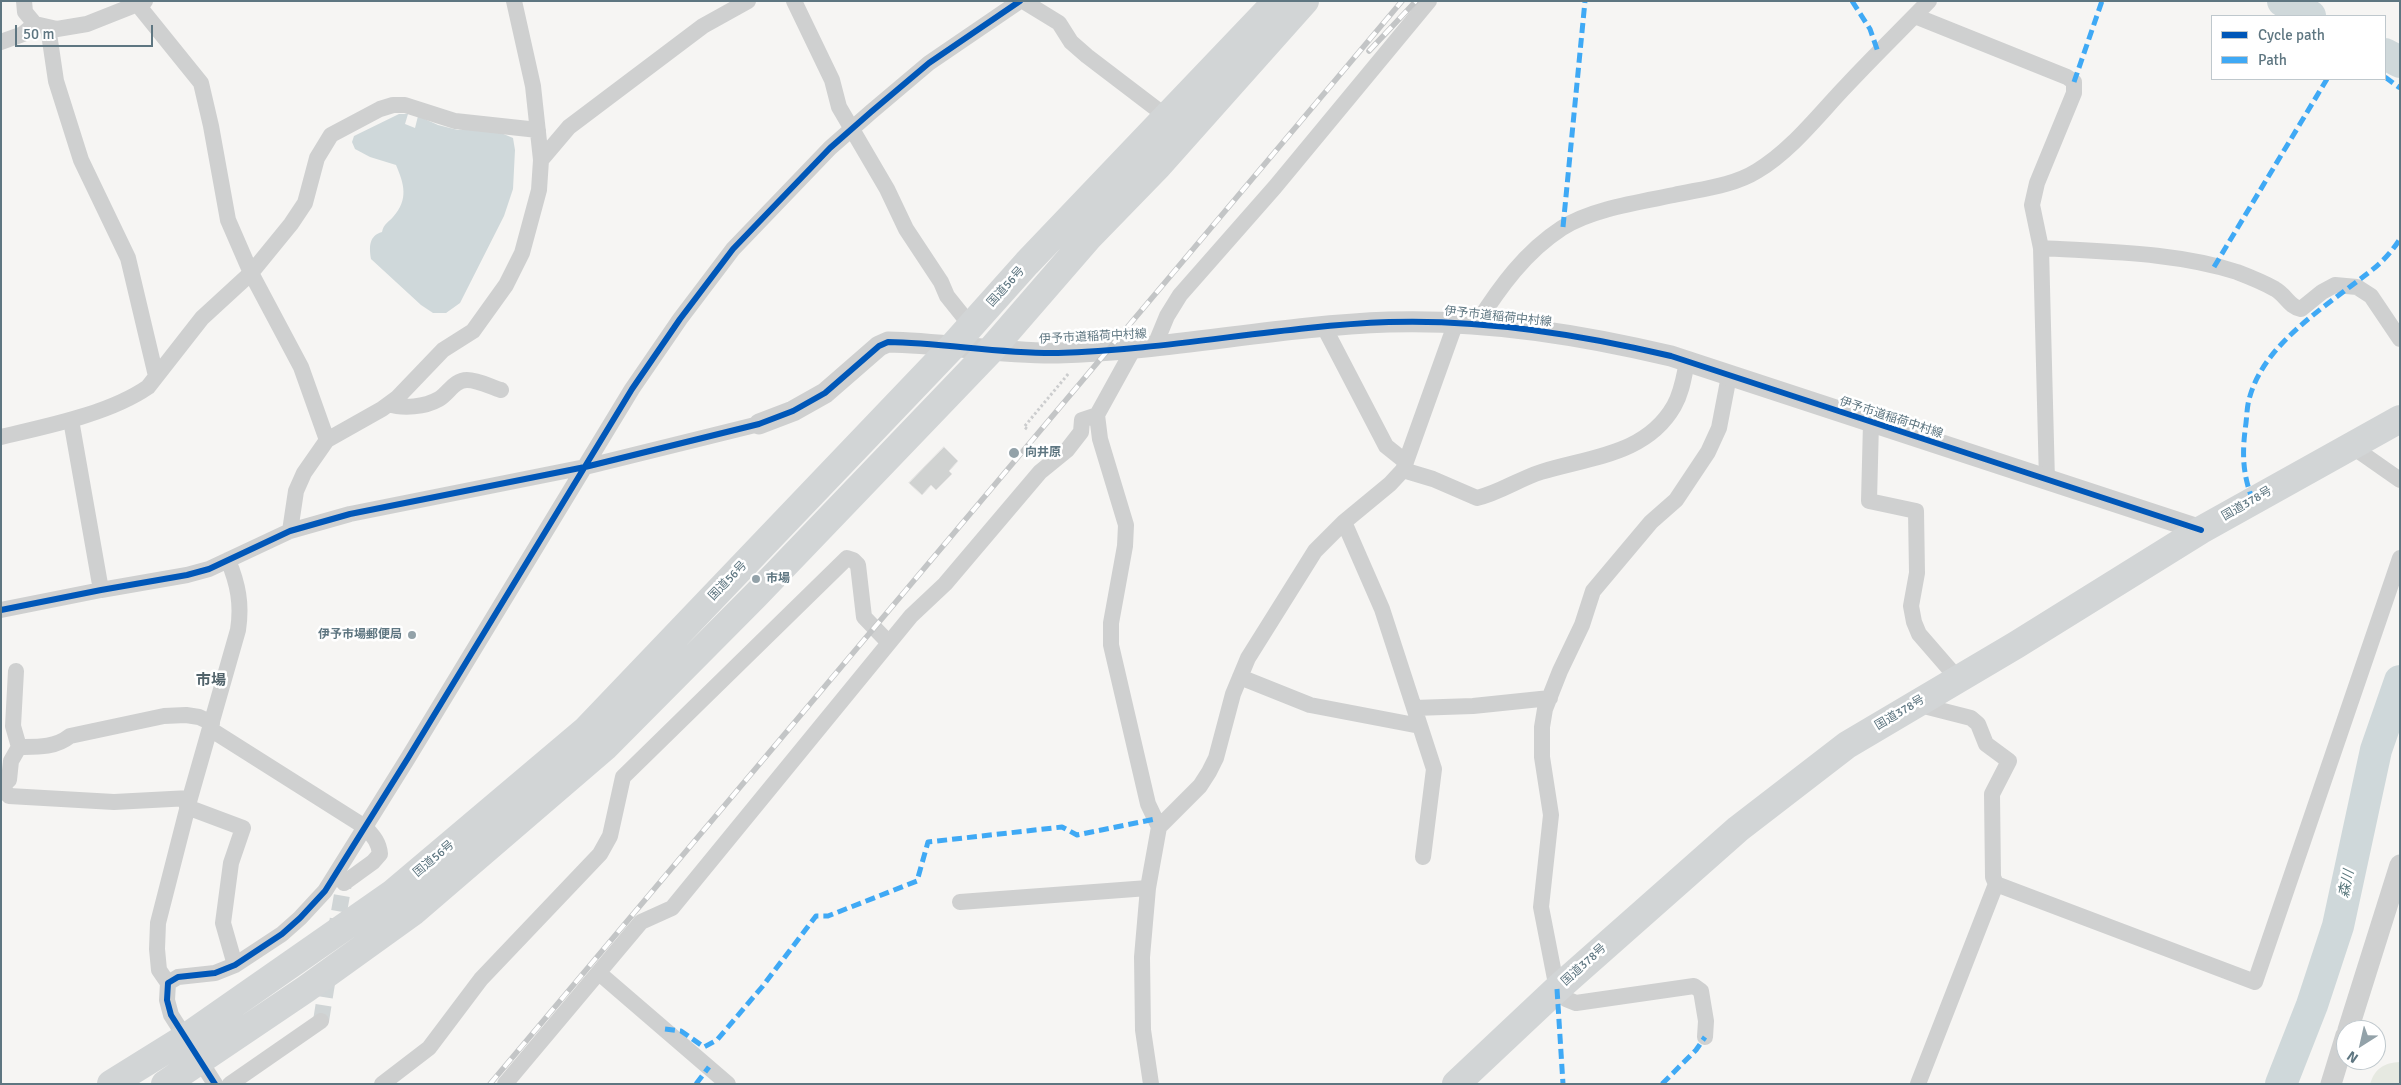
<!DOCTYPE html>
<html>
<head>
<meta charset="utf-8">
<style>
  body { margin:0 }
  #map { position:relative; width:2401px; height:1085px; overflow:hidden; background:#f6f5f3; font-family:Signika,sans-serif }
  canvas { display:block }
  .frame { position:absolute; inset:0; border:2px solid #5e7681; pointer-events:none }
  .legend { position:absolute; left:2211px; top:15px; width:175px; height:65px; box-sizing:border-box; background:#fff; border:1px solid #bfc8cd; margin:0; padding:6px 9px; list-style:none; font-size:15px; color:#5e7681 }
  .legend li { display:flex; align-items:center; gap:10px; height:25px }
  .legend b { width:25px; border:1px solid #bfc8cd }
  .north { position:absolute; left:2336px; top:1020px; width:50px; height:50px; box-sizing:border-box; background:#fff; border:1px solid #bfc8cd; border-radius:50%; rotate:215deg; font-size:14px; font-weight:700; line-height:20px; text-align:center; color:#5e7681 }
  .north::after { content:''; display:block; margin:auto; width:18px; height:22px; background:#93a2a9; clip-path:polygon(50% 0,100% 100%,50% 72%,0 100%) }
  .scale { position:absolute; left:15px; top:25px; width:138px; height:22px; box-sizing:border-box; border:2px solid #5e7681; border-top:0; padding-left:6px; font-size:15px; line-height:18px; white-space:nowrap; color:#5e7681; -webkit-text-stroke:4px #fff; paint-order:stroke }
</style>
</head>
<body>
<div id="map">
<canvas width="2401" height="1085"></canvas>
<div class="frame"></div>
<ul class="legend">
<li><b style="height:6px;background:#0057b8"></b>Cycle path</li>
<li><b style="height:6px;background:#3fa9f5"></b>Path</li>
</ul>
<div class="north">N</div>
<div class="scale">50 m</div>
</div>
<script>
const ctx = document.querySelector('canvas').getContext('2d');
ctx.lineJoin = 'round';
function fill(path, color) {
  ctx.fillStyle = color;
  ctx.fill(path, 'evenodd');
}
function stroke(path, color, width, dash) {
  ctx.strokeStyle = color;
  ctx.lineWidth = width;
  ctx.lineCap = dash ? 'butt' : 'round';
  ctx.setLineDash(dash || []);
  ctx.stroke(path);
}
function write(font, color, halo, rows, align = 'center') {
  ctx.font = font + ' Signika,"Noto Sans JP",sans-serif';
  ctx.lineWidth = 5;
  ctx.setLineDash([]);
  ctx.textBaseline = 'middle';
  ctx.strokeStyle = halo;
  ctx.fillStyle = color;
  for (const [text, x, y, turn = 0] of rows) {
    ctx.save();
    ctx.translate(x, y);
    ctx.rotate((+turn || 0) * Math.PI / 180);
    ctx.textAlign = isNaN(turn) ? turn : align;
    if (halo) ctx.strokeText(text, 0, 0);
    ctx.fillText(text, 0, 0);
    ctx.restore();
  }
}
const green = new Path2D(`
  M2400 1062V1084H2370C2375 1068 2384 1063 2400 1062Z`);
const water = new Path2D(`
  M399 114H408L405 124 415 128 418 116 438 125 458 130 476 127 494 130 513 138 515 150 513 189 504 216 460 303 446 313H433L421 305 371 259C369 246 369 236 382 232 384 223 388 223 393 217 409 199 404 184 396 165L370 157 355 149 352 142 354 136Z`);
const river = new Path2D(`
  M2283 1 2310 16
  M2385 54 2400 62
  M2281 1084 2312 1005 2338 926 2376 750 2400 681`);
const building = new Path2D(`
  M944 447 958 461 949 471 952 474 936 490 931 485 922 495 909 483Z`);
const minorTunnel = new Path2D(`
  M335 935 344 883
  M321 1021 329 971`);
const path = new Path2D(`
  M1027 429 1024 427 1069 373`);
const minor = new Path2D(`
  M24 1 25 12 35 24 57 29 87 24 145 1
  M794 1 832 80 839 107 887 189 906 229 941 282 947 296 971 326
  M1023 1 1059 23 1071 42 1087 56 1167 117
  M138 5 201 83 211 126 228 220 251 273 301 367 327 440
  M1915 16 2067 77 2074 82V93L2037 183 2032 205 2041 248 2047 481
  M48 27 56 81 81 160 128 258 156 376
  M1 42 23 34 35 24
  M541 160 569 127 703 26 748 1
  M2041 248C2105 252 2175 252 2237 272 2250 277 2263 282 2275 289 2286 295 2289 307 2301 309L2322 292 2335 285 2357 287 2371 296 2400 339
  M1477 323C1500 287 1525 252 1562 228 1591 209 1640 202 1674 195 1701 189 1733 186 1757 171 1792 150 1819 114 1847 85 1874 56 1902 29 1929 1
  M1324 327 1386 446 1406 462
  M1155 345 1167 316 1180 295 1275 187 1429 1
  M1134 348 1097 415 1100 439 1126 525 1125 546 1111 623V645L1148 804 1159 827
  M389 404C403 409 425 407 439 399 449 393 454 380 467 380 478 380 491 387 501 390
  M71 420 101 590
  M1871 423 1869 501 1916 511 1917 573 1911 606 1914 622 1919 634 1958 679
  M1 437C47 426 109 414 148 387L202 318 251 273 291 224 305 203 317 158 331 135 380 109 393 105H405L455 121 538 130
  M2350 445 2400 480
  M1403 470 1433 479 1477 498C1499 493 1519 479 1541 472 1589 457 1646 455 1674 406 1682 392 1684 376 1687 362
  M1344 522 1382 609 1434 769 1423 857
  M290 531 296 491 304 473 327 440 382 409 397 398 443 350 473 331 506 285 522 253 539 190 541 160 533 86 514 1
  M1 610 101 590 187 575 209 569 290 531 350 514 585 467 759 424
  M1240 677 1310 705 1420 726
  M1916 704 1971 718 1978 724 1986 744 2009 761 1992 794 1993 877 1996 884
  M1414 708 1473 706 1550 698
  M210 729 365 827C373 836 379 842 380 854L373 862 344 883
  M19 747C37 747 55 748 70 736L164 716 186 715 199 717 212 723
  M1 785 9 796 114 802 190 798
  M2 785 9 780 11 761 19 747 13 726 16 671
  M187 807 243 828 231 863 223 923 235 965
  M960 902 1148 888
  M599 973 728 1084
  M168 983 159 970 157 949 158 923 190 798 238 630C242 604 238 584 228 560
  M1705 1037 1706 1021 1701 991 1694 986 1576 1003 1566 999 1557 989 1541 907 1551 815 1542 757V727L1545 709 1560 671 1582 625 1593 591 1651 522 1676 500 1708 452 1719 428 1729 376
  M215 1084 171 1015 167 1000 168 983 178 977 215 973 235 965 282 934 300 918 325 891 408 758 632 389 680 319 733 249 830 148 871 112 929 63 1020 1
  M230 1084 321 1021
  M382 1084 429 1048 481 979 600 854 610 836 623 777 847 558 853 560 858 565 864 617 889 643
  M505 1084 641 922 672 908 911 616 945 584 1040 472 1067 450 1081 432 1082 420 1097 415
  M1151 1084 1143 1030 1142 957 1148 888 1159 827 1200 786 1209 772 1216 758 1233 694 1248 658 1315 551 1344 522 1390 484 1403 470 1456 322
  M1918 1084 1996 884 2255 982 2400 558`);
const tertiary = new Path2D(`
  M759 424 793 411 825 393 879 346 888 342C945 343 1001 354 1058 353 1169 350 1278 326 1389 322 1483 319 1579 334 1671 356L2201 530
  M2348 1030 2400 865
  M2331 1084 2346 1035`);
const trunk = new Path2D(`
  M111 1084 185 1038 393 893 586 730 951 348 1027 263 1277 1
  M165 1084 306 989 413 912 605 747 755 596 990 351 1088 238 1158 166 1305 1
  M1456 1084 1557 989 1738 829 1847 745 2016 645 2201 530 2400 419`);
const rail = new Path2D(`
  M1369 51 1416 1
  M490 1084 1402 1`);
const quiet = new Path2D(`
  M1852 1 1870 29 1878 52
  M2385 77 2400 88
  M2074 82 2102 1
  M1563 227 1585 1
  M2214 267 2327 79
  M2253 501C2242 473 2242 452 2246 423 2247 414 2247 405 2250 396 2264 348 2313 315 2351 286 2372 270 2385 262 2400 239
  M1557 989 1563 1084
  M665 1029 681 1031 704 1047 717 1040 762 987 816 916H828L917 881 928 842 1062 827 1077 835 1155 819
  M696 1084 709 1067
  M1662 1084 1696 1050 1705 1037`);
const cycleway = new Path2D(`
  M1 610 101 590 187 575 209 569 290 531 350 514 585 467 759 424 793 411 825 393 879 346 888 342C945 343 1001 354 1058 353 1169 350 1278 326 1389 322 1483 319 1579 334 1671 356L2201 530
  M215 1084 171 1015 167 1000 168 983 178 977 215 973 235 965 282 934 300 918 325 891 408 758 632 389 680 319 733 249 830 148 871 112 929 63 1020 1`);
const markers = [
  [1014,453,6,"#93a2a9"],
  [756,579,5,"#93a2a9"],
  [412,635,5,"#93a2a9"]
];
const streetNames = [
  ["国道56号",1006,287,-48],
  ["伊予市道稲荷中村線",1498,317,6],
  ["伊予市道稲荷中村線",1093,337,-3],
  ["伊予市道稲荷中村線",1891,418,18],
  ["国道378号",2247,504,-30],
  ["国道56号",728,581,-46],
  ["国道378号",1900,713,-31],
  ["国道56号",434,859,-40],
  ["国道378号",1584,965,-42]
];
const poiNames = [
  ["向井原",1025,453],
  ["市場",766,579],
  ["伊予市場郵便局",402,635,"right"]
];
const waterNames = [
  ["森川",2347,884,-78]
];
const quarterNames = [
  ["市場",211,681]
];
fill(green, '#e6e9e1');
fill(water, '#cfd8da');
stroke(river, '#cfd8da', 32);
fill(building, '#d0d2d1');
stroke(building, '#e5e4e3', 1);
stroke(minorTunnel, '#d0d5d6', 16, [16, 8]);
stroke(path, '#cccdce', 3, [2.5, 2.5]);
stroke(minor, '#cfd0d0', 16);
stroke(tertiary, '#cfd0d0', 21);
stroke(trunk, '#d2d5d6', 28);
stroke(rail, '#c3c5c6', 5.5);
stroke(rail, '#fff', 4, [11]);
stroke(quiet, '#3fa9f5', 5, [10, 5]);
stroke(cycleway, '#0057b8', 6);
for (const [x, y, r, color] of markers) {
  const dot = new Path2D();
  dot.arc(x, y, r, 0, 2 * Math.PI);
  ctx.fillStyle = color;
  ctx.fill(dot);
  stroke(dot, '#fff', 2);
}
write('12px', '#5e7681', '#fff', streetNames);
write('bold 12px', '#5e7681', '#fff', poiNames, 'left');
write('italic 14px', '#59777c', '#fff', waterNames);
write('bold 15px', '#51636b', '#fff', quarterNames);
</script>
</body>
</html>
